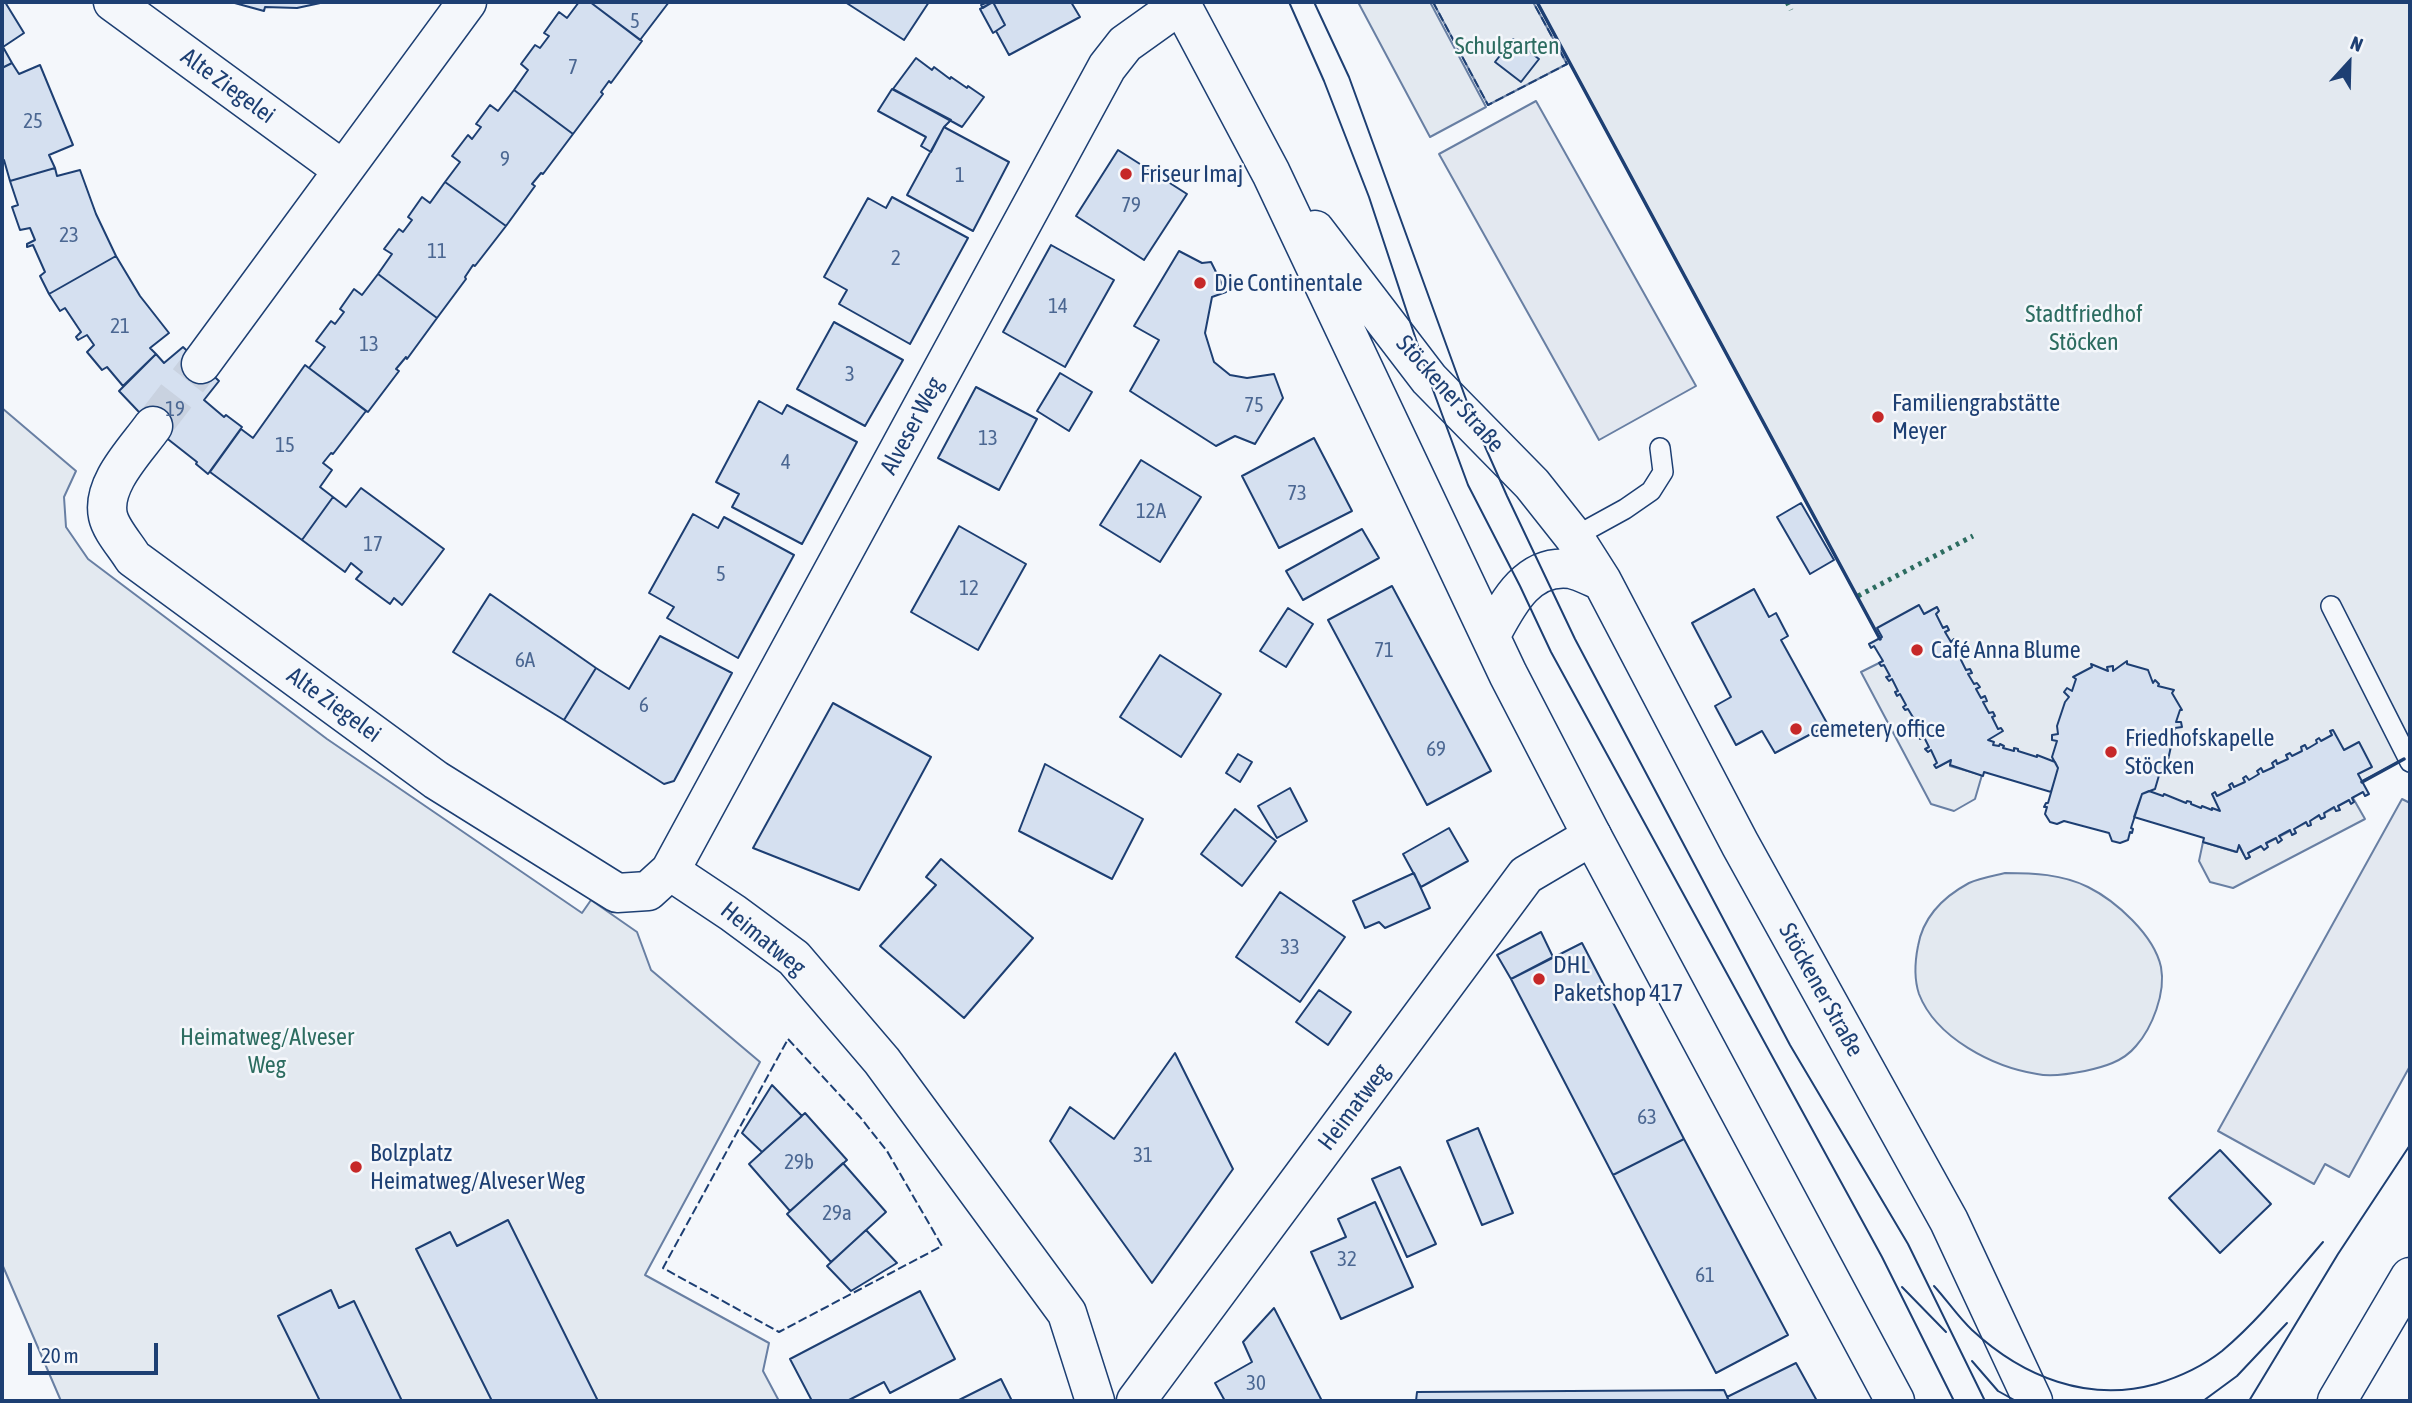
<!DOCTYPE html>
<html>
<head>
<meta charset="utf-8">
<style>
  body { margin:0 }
  #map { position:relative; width:2412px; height:1403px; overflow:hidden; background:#f4f7fb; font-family:"Asap Condensed",sans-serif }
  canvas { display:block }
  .frame { position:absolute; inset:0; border:4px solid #1d3f73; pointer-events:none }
  .north { position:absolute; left:2314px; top:28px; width:70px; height:70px; -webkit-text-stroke:5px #f4f7fb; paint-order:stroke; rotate:22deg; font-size:19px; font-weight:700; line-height:28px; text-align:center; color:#1d3f73 }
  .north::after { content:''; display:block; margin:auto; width:24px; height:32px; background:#1d3f73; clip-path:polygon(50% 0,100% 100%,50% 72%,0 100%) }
  .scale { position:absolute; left:28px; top:1343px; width:130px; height:32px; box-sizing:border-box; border:4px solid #1d3f73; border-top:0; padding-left:9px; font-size:21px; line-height:24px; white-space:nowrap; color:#1d3f73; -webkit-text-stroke:5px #f4f7fb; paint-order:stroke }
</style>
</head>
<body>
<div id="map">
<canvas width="2412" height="1403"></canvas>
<div class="frame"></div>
<div class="north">N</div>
<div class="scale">20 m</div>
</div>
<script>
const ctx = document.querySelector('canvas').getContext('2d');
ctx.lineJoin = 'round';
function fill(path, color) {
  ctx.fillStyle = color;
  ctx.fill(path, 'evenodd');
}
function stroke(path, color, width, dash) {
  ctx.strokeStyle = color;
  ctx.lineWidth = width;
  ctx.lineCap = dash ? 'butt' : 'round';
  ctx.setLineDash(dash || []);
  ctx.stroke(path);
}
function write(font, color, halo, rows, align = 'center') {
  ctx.font = font + ' "Asap Condensed",sans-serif';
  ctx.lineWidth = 5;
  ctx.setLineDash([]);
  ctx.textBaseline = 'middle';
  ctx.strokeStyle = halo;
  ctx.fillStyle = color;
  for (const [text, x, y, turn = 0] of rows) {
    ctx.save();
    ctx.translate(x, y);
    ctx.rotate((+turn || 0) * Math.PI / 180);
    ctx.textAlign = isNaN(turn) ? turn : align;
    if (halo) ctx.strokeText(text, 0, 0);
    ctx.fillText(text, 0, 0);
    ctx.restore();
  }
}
const green = new Path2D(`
  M1358 2H1430L1486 107 1430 137Z
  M1433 2H1533L1567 64 1488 105Z
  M1537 2H2410V756L2239 846 2244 855 2353 798 2365 819 2233 888 2210 882 2199 861 2203 842 2236 852V847L1952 761 1950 766 1982 775 1975 799 1954 811 1931 804 1861 672 1883 661 1940 766 1949 761 1945 760Z
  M2 408 76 471 64 497 66 527 88 559 327 739 582 913 591 900 637 932 651 970 760 1062 645 1275 769 1343 763 1371 779 1401H61L2 1264Z
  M2005 873C2033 873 2062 874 2088 887 2116 901 2154 935 2161 967 2166 993 2152 1028 2136 1046 2123 1062 2103 1067 2085 1071 2070 1074 2051 1077 2037 1074 1993 1067 1936 1038 1919 994 1914 979 1915 961 1918 946 1923 917 1943 897 1969 883 1980 878 1993 876 2005 873Z`);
const parking = new Path2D(`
  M1536 101 1696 386 1599 440 1439 154Z
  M2402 799 2410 803V1066L2349 1177 2325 1164 2314 1184 2218 1131Z`);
const building = new Path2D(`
  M2 2H5L24 33 3 47 12 63 2 68Z
  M231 2H325L297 8 265 7 264 11Z
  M579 2H590L642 41 611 83 609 81 601 92 603 94 573 134 514 90 528 70 521 64 535 45 540 48 549 36 544 33 559 12 567 18Z
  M590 2H669L640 40Z
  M845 2H929L904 40Z
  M988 2H1071L1080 17 1009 55 996 31 1005 25 993 2 983 8 981 5Z
  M993 2 1005 25 993 33 980 9Z
  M1513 39 1539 59 1521 82 1495 62Z
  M916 58 932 70 934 67 950 79 951 77 967 88 968 86 984 97 962 127 893 89Z
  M12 63 19 74 40 65 73 145 49 155 55 168 10 181 4 160H2V68Z
  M892 89 951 120 944 127 931 152 921 146 926 137 878 111Z
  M514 90 573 134 543 174 541 173 532 184 535 186 506 226 445 182 460 162 452 156 468 135 472 139 481 127 476 124 490 105 498 111Z
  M944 127 1009 162 973 231 907 195Z
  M1118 150 1187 194 1144 260 1076 216Z
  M55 168 57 176 80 170 96 214 116 256 49 294 40 276 45 272 33 245 27 247V244L35 240 30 228 20 230 12 207 18 205 10 181Z
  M445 182 506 226 475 266 473 265 465 277 466 279 437 318 378 274 392 254 384 249 399 229 403 232 412 220 408 217 422 197 430 203Z
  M892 197 968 238 910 344 839 304 847 290 824 277 868 198 886 208Z
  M1051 245 1114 280 1065 367 1003 332Z
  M1179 251 1202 263 1211 262 1226 292 1212 297 1205 333 1214 362 1230 375 1247 378 1274 374 1283 398 1255 444 1235 436 1216 446 1130 391 1159 340 1134 326Z
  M116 256 140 296 169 333 150 348 156 354 123 386 107 367 102 370 87 352 94 345 87 335 78 340 76 337 81 332 65 308 60 311 49 294Z
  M378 274 437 318 407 359 406 357 396 369 399 371 368 412 309 368 325 347 316 341 331 321 335 324 344 312 340 309 354 289 362 295Z
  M834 322 903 360 865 426 797 389Z
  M183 347 219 381 204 400 224 417 226 415 242 427 208 474 196 464 197 462 169 440 138 411 119 391 156 354 164 363Z
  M305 365 366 411 333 454 331 453 323 463 332 470 320 487 333 497 302 540 210 472 241 429 253 438Z
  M1060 373 1092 392 1069 431 1037 411Z
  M976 387 1037 419 999 490 938 458Z
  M759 401 782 414 787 405 857 442 802 544 732 507 739 494 716 482Z
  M1314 438 1352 511 1279 548 1242 476Z
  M1141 460 1201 497 1160 562 1100 525Z
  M361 488 444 549 402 605 394 598 390 604 356 579 362 572 351 563 345 572 302 540 333 497 346 507Z
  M1801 503 1834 560 1810 574 1777 517Z
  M693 514 718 528 724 517 794 555 738 658 667 618 674 607 649 593Z
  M959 526 1026 564 978 650 911 612Z
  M1362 529 1379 558 1303 600 1286 571Z
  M1392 586 1491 771 1427 805 1328 620Z
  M1754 589 1769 617 1776 613 1788 636 1781 640 1828 725 1775 753 1762 731 1736 745 1715 706 1731 697 1692 623Z
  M490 594 596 668 564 720 453 652Z
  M1919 605 1924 614 1937 607 1939 611 1936 614 1943 628 1947 626 1949 630 1945 632 1951 642 1954 639 1957 643 1953 646 1958 656 1962 654 1964 658 1961 660 1966 670 1970 669 1972 673 1968 674 1974 684 1977 683 1980 687 1976 689 1981 698 1985 696 1987 701 1983 702 1989 713 1993 712 1995 716 1992 717 1998 729 2001 728 2003 731 1988 740 1994 742 1993 745 1999 746 2000 744 2004 746 2003 748 2014 751V748L2018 749V751L2037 757V755L2055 762 2058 768 2051 792 1984 772 1983 776 1950 765 1951 760 1936 768 1934 765 1937 763 1931 750 1928 752 1925 749 1929 747 1924 737 1920 739 1918 735 1921 733 1916 722 1913 724 1910 721 1914 719 1908 709 1905 710 1903 707 1906 705 1900 694 1897 696 1895 692 1898 691 1892 679 1889 681 1886 677 1890 676 1884 665 1881 666 1879 663 1883 661 1874 646 1871 648 1869 644 1882 637 1877 628Z
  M1288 608 1313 624 1286 667 1260 651Z
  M660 636 732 673 674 781 664 784 564 720 596 668 629 689Z
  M1160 655 1221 694 1181 757 1120 717Z
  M2127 661V664L2148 670 2153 683 2155 680 2159 684 2158 686 2174 690 2172 693 2182 710H2180L2176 722H2181L2182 727 2175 728 2168 760 2162 766 2167 770 2163 774 2160 772 2155 789 2142 794 2131 828 2133 829 2132 833 2130 832 2128 840 2120 843 2112 841 2109 833 2064 821 2057 824 2050 822 2045 814 2047 807H2044L2046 803H2048L2058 768 2052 757 2057 741 2052 740V735L2058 734 2057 726 2065 702 2069 697 2064 692 2067 688 2072 691 2076 679 2073 677 2092 667 2091 664 2108 671 2107 667 2113 666V671Z
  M833 703 931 757 859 890 753 848Z
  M2333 730 2344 750 2359 742 2372 767 2358 774 2369 794 2365 796 2363 792 2352 798 2354 802 2351 804 2349 800 2338 806 2340 810 2336 811 2334 807 2324 813 2325 817 2321 819 2319 815 2310 821 2311 825 2308 826 2306 822 2294 829 2296 833 2292 835 2290 830 2279 836 2282 840 2278 843 2276 838 2266 843 2268 847 2264 850 2261 846 2248 853 2250 857 2246 859 2239 845 2237 852 2203 842 2204 838 2134 817 2142 794 2149 791 2163 796 2164 794 2186 803 2187 801 2191 802V804L2201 808 2202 806 2212 810V808L2220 811 2212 794 2215 792 2217 796 2231 789 2229 785 2232 783 2234 787 2245 782 2243 778 2246 776 2249 780 2259 774 2257 771 2261 768 2263 772 2274 767 2272 763 2276 760 2277 764 2288 759 2286 755 2290 753 2292 756 2302 751 2301 747 2305 745 2307 749 2317 743 2316 740 2319 738 2321 741 2332 735 2330 731Z
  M1238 754 1252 762 1240 782 1226 773Z
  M1045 764 1143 819 1112 879 1019 831Z
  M1290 788 1307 821 1277 838 1258 806Z
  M1235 809 1276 841 1242 886 1201 854Z
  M1449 828 1468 861 1421 887 1403 854Z
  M941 859 1033 938 964 1018 880 946 936 885 926 877Z
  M1414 873 1430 908 1385 928 1379 922 1365 928 1353 901Z
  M1280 892 1345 937 1300 1002 1236 957Z
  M1541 932 1553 957 1511 979 1497 955Z
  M1582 943 1684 1139 1613 1175 1511 979Z
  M1319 990 1351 1012 1328 1045 1296 1022Z
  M1175 1053 1233 1169 1152 1283 1050 1141 1070 1107 1114 1139Z
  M772 1085 802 1116 762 1152 742 1133Z
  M805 1113 847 1160 790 1211 749 1164Z
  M1478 1128 1513 1213 1482 1225 1447 1141Z
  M1684 1139 1788 1335 1716 1373 1613 1175Z
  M2220 1150 2271 1204 2220 1253 2169 1198Z
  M843 1163 886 1212 831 1262 787 1214Z
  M1400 1167 1436 1244 1407 1257 1372 1179Z
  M1375 1202 1413 1287 1341 1319 1311 1252 1346 1237 1338 1219Z
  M508 1220 598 1401H492L416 1249 450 1232 457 1246Z
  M866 1230 897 1263 851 1291 827 1266Z
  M331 1290 339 1308 354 1301 402 1401H320L278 1316Z
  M920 1291 955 1359 890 1393 884 1382 847 1401H812L790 1359Z
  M1274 1308 1322 1401H1225L1215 1383 1252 1362 1243 1342Z
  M1796 1363 1817 1401H1729L1727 1397Z
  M1001 1379 1012 1401H957Z
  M1724 1390 1729 1401H1416L1417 1392Z`);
const minorTunnel = new Path2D(`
  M153 426 201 364`);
const service = new Path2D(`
  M1574 537 1625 509 1651 491 1663 472 1660 448
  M2331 606 2410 762`);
const minor = new Path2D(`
  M113 2 343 170
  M201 364 467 2
  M153 426C136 450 101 484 108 516 111 530 126 546 133 558L436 780 617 893 648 891 670 871 1107 67 1125 44 1181 4
  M670 871 733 913 794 958 882 1061 1067 1313 1095 1401
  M1136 1401 1526 875 1592 836`);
const tertiary = new Path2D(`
  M1180 2 1271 173 1508 674 1592 836 1895 1401
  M1315 230 1429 379 1532 484 1574 537 1602 581 1740 844 1949 1221 2033 1401
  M1491 635C1508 603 1528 563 1571 569 1581 571 1593 578 1602 581
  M2337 1401 2410 1277`);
const tram = new Path2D(`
  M1289 2 1324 81 1369 197 1429 379 1468 485 1520 586 1551 652 1882 1257 1954 1401
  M1314 2 1349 77 1475 424 1507 496 1575 639 1790 1045 1908 1244 1985 1401
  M1934 1286C1947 1300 1958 1317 1972 1330 2023 1377 2088 1403 2156 1384 2179 1377 2203 1366 2222 1351 2260 1319 2291 1279 2323 1242
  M1902 1287 1946 1332
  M1972 1361 1998 1391 2016 1401
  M2203 1401 2237 1376 2287 1323
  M2249 1401 2338 1254 2410 1145`);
const hedge = new Path2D(`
  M1787 2 1791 10
  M1858 596 1973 536`);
const fence = new Path2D(`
  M1433 2 1488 105 1567 64 1533 2
  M788 1039 860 1117 887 1151 942 1246 779 1332 663 1268Z`);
const wall = new Path2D(`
  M1537 2 1880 639
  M2362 782 2404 759`);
const markers = [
  [1126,174,7,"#c62828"],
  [1200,283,7,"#c62828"],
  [1878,417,7,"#c62828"],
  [1917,650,7,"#c62828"],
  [1796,729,7,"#c62828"],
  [2111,752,7,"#c62828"],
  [1539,979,7,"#c62828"],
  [356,1167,7,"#c62828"]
];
const numberNames = [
  ["5",635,21],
  ["7",573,67],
  ["25",33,121],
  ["9",505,159],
  ["1",960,175],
  ["79",1131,205],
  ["23",69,235],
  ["11",437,251],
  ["2",896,258],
  ["14",1058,306],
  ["21",120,326],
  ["13",369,344],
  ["3",850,374],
  ["75",1254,405],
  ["19",175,409],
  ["13",988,438],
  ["15",285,445],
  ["4",786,462],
  ["73",1297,493],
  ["12A",1151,511],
  ["17",373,544],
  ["5",721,574],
  ["12",969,588],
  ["71",1384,650],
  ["6A",525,660],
  ["6",644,705],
  ["69",1436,749],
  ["33",1290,947],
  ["63",1647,1117],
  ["31",1143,1155],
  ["29b",799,1162],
  ["29a",837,1213],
  ["32",1347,1259],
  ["61",1705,1275],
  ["30",1256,1383]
];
const parkNames = [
  ["Schulgarten",1507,46],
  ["Stadtfriedhof",2084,314],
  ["Stöcken",2084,342],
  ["Heimatweg/Alveser",267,1037],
  ["Weg",267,1065]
];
const streetNames = [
  ["Alte Ziegelei",228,86,36],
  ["Stöckener Straße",1450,394,48],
  ["Alveser Weg",912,426,-62],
  ["Alte Ziegelei",334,705,36],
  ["Heimatweg",763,939,39],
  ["Stöckener Straße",1821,990,61],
  ["Heimatweg",1354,1107,-53]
];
const poiNames = [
  ["Friseur Imaj",1140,174],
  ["Die Continentale",1214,283],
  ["Familiengrabstätte",1892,403],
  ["Meyer",1892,431],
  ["Café Anna Blume",1931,650],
  ["cemetery office",1810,729],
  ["Friedhofskapelle",2125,738],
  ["Stöcken",2125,766],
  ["DHL",1553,965],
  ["Paketshop 417",1553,993],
  ["Bolzplatz",370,1153],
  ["Heimatweg/Alveser Weg",370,1181]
];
fill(green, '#e3e9f0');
stroke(green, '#687fa3', 2);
fill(parking, '#e3e8f0');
stroke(parking, '#687fa3', 2);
fill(building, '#d5e0f0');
stroke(building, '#1d3f73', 2);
stroke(minorTunnel, '#c9d2e0', 38, [38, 19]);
stroke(service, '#1d3f73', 22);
stroke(minor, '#1d3f73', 41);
stroke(tertiary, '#1d3f73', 41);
stroke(service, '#f4f7fb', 19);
stroke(minor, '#f4f7fb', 38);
stroke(tertiary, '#f4f7fb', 38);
stroke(tram, '#1d3f73', 2);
stroke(hedge, '#2c6c60', 5, [3.5, 5]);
stroke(fence, '#1d3f73', 2, [9, 3.5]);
stroke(wall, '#1d3f73', 3.5);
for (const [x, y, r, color] of markers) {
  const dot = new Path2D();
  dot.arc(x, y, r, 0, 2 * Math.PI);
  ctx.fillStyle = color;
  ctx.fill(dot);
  stroke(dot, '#f4f7fb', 2.5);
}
write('21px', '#4b6792', null, numberNames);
write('24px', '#2c6c60', '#f4f7fb', parkNames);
write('24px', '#1d3f73', '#f4f7fb', streetNames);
write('24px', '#1d3f73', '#f4f7fb', poiNames, 'left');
</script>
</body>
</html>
